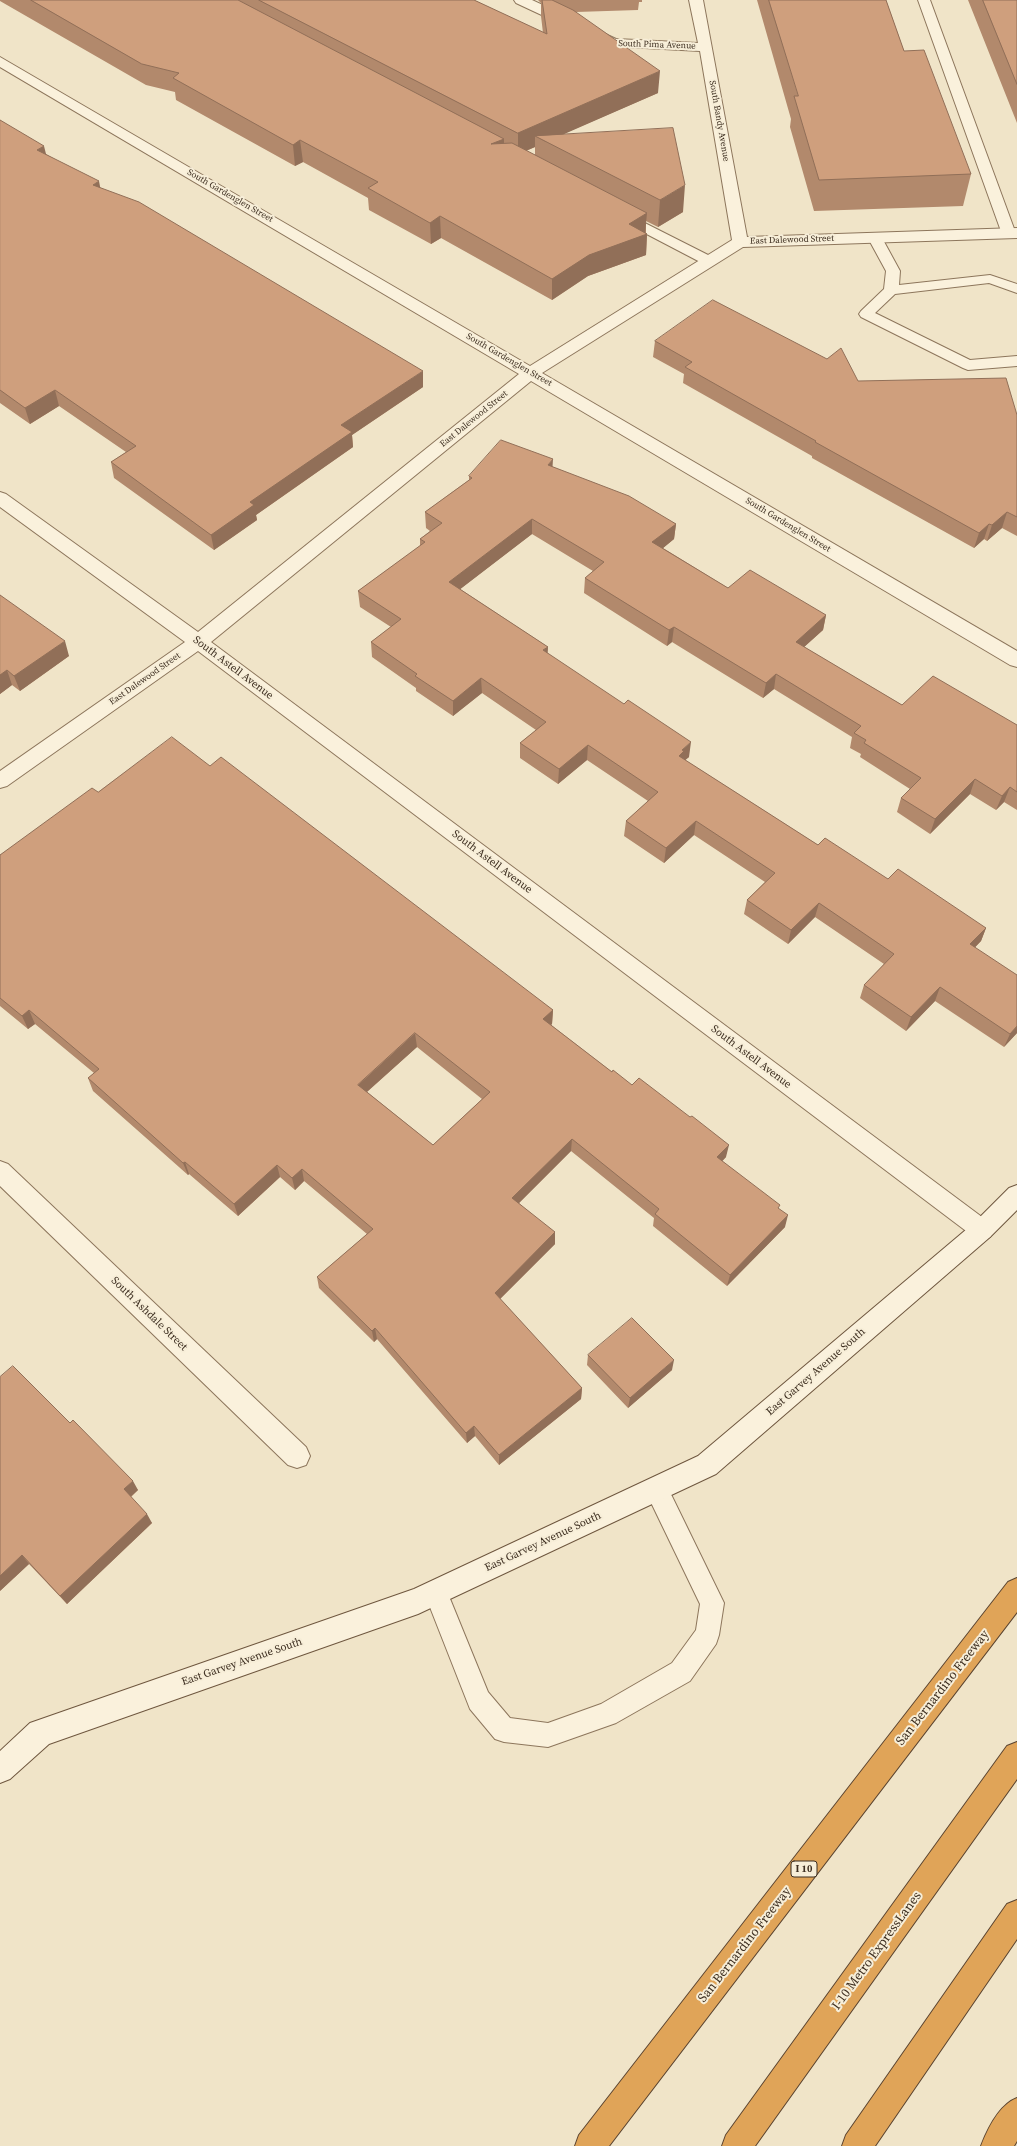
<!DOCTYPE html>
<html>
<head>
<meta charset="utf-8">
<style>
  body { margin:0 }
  canvas { display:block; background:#f0e4c8 }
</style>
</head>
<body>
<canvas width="1017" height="2146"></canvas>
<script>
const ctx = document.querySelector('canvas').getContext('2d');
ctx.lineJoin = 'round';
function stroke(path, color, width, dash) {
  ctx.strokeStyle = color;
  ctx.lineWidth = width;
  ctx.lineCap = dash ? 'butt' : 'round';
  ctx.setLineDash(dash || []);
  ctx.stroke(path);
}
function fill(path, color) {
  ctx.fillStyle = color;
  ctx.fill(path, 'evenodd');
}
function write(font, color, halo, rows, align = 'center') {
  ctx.font = font + ' "Source Serif 4",serif';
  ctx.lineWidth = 4;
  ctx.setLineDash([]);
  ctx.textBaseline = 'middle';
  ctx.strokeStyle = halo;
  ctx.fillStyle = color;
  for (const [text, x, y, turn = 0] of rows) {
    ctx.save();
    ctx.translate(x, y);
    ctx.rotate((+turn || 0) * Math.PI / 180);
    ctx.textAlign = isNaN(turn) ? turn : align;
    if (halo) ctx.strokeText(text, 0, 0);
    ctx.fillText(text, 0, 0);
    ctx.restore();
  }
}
const lane = new Path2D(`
  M918 0H930L1016 234 1014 237 1009 238 1002 234Z
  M621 211 714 258 716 261 714 264H704L616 218 614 215 616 212Z
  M875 234 882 238 900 271 899 285 990 275 1017 284V293L989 283 895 294 875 313 970 360 1017 356V366L968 370 963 368 861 317 859 314 861 311 884 289 886 271 868 238Z
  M657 1479 665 1482 724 1603 719 1635 716 1644 690 1681 616 1723 548 1747 504 1742 495 1739 470 1709 424 1592 428 1584 436 1580 444 1584 488 1692 510 1718 548 1723 601 1704 672 1663 696 1630 700 1604 645 1490 649 1482Z`);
const street = new Path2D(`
  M514 0H532L616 39 698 43 689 0H703L747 237 1017 228V238L743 247 542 373 1017 651V667L1010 665 531 381 211 642 990 1223 994 1230 990 1237 982 1240 974 1237 198 651 7 786 0 788V771L185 642 0 507V492L6 494 198 632 519 374 0 67V57L530 366 732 240 700 51 608 46 516 3Z
  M0 1161 8 1164 306 1447 310 1456 306 1465 297 1468 288 1465 0 1186Z`);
const secondary = new Path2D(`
  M1017 1185V1210L990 1237 716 1474 418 1614 49 1744 10 1779 0 1783V1751L30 1723 414 1589 698 1456 974 1223 1009 1188Z`);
const highway = new Path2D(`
  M1017 1578V1612L609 2146H575L579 2135 1008 1582Z
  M1017 1742V1779L755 2146H722L726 2135 1007 1746Z
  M1017 1900V1939L875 2146H842L846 2135 1007 1904Z
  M1017 2098V2141L1014 2146H981C988 2128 999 2105 1017 2098Z`);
const wall = new Path2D(`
  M0 0H474L543 33 541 16V3L538 0H642V2H639L638 10 576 12 658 93 563 134 683 212 658 227 646 221V233L647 234 646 255 588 276 552 300 441 238 431 244 369 210 368 198 303 162 295 166 176 100 175 92 146 85 0 1ZM535 147V155L526 151Z
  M757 0H886L904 51 971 174 963 206 814 211 790 127 791 119Z
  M968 0H1017V123Z
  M0 120 46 154 423 387 352 435 353 447 256 515 257 520 214 550 114 478 111 462 126 452 59 406 30 424 0 403Z
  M655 341 858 381 1017 415V536L1002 528 987 541 984 539 974 548 812 458V456L683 383 684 374 653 357Z
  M553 467 676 524 674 539 663 548 728 588 826 615 823 630 804 647 902 705 1017 725V810L1004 802 996 810 970 794 930 834 897 812 901 798 910 789 860 757 861 754 850 748 852 737 774 689 763 698 672 642 667 646 584 593 585 578 593 571 532 534 460 589 548 647 547 653 689 757 685 760 818 845 888 879 986 928 981 941 975 947 1017 1033 1004 1047 935 1001 906 1031 860 998 864 985 884 964 815 917 788 944 744 914 747 900 765 882 694 835 664 863 624 836 626 821 648 801 587 760 558 784 520 758V743L536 730 482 693 453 716 416 691V688L372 657 371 642 391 627 360 607 358 591 420 546V539L430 531 426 528 425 512 469 480V476Z
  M0 595 69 656 20 691 12 685 0 694Z
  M210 766 553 1010 552 1024 551 1025 612 1072 726 1157 722 1161 779 1209 785 1227 727 1286 653 1226 654 1218 571 1151 519 1203 555 1244 500 1299 582 1388 581 1399 499 1465 475 1436 467 1443 377 1339 374 1342 319 1288 317 1277 367 1234 304 1181 295 1190 280 1177 238 1216 189 1174 188 1175 93 1091 88 1078 94 1073 35 1024 28 1029 0 1006V855L98 792ZM417 1047 482 1099 433 1145 367 1092Z
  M588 1355 672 1370 628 1408 587 1365Z
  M70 1423 138 1490 131 1497 152 1523 67 1604 29 1564 0 1591Z`);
const shadedWall = new Path2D(`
  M660 71 658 93 546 142 535 136V147L518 154V133Z
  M504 139V160L491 144Z
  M300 140 303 162 295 166 293 145Z
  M44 146 48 162 37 150Z
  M99 181 102 197 93 185Z
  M685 185 683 212 658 227 660 200Z
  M647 213 645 234H647L646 255 588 276 552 300V279L629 224Z
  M440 216 441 238 431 244 430 223Z
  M423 371V387L352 435 353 447 256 515 257 520 214 550 211 535 341 425Z
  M55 390 59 406 30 424 25 408Z
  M553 459 552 475 548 465Z
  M1007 512 1002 528 987 541 992 525Z
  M532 519V534L450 597 449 582Z
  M676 524 674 539 651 558 652 542Z
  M989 524 984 539 974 548 979 533Z
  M826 615 823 630 793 657 796 642Z
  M674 627 672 642 667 646 669 630Z
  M65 641 69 656 20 691 14 676Z
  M548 647 547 662 543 650Z
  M7 670 12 685 0 694V675Z
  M776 674 774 689 763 698 766 683Z
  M481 678 482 693 453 716V701Z
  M691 742 689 757 683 762 679 756 682 750Z
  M588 745 587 760 558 784 559 769Z
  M975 779 970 794 930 834 935 819Z
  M1010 787 1004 802 996 810 1002 796Z
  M696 821 694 835 664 863 666 848Z
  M819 903 815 917 788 944 791 930Z
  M986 928 981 941 965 958 970 944Z
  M940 987 935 1001 906 1031 911 1017Z
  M29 1010 35 1024 28 1029 22 1016Z
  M553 1010 552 1024 543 1032V1019Z
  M1017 1026V1033L1004 1047 1010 1034Z
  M415 1033 417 1047 360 1098 358 1085Z
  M572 1139 571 1151 512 1210V1198Z
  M729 1145 726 1157 714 1170 717 1157Z
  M185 1162 189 1174 188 1175 183 1163Z
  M277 1165 280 1177 238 1216 234 1204Z
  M302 1169 304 1181 295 1190 292 1178Z
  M788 1215 785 1227 727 1286 730 1275Z
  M555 1232V1244L495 1304V1293Z
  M375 1328 377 1339 374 1342 372 1331Z
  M674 1360 672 1370 628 1408 630 1398Z
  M582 1388 581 1399 499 1465V1455Z
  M474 1426 475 1436 467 1443 466 1433Z
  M133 1481 138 1490 129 1498 124 1489Z
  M147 1514 152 1523 67 1604 60 1596Z
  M22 1555 29 1564 0 1591V1576Z`);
const building = new Path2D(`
  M31 0H238L504 139 491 144 512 143 647 213 629 224 647 234 589 255 552 279 440 216 430 223 368 188 378 182 300 140 293 145 173 78 179 73 142 64Z
  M259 0H474L547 34 542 0H552L573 10 660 71 518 133Z
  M769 0H886L904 51 924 50 971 174 819 180 794 96H798Z
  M983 0H1017V84Z
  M0 120 44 146 37 150 99 181 93 185 139 202 423 371 341 425 352 432 250 502 254 505 211 535 111 462 136 446 55 390 25 408 0 390Z
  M673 128 685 185 660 200 535 136Z
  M713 300 827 359 841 348 858 381 1006 378 1017 415V517L1007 512 992 525 989 524 979 533 815 442 816 441 685 367 692 362 655 341Z
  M501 440 553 459 548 465 629 496 676 524 652 542 728 588 750 570 826 615 796 642 902 705 933 676 1017 725V792L1010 787 1002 796 975 779 935 819 901 798 921 778 864 743 866 740 854 733 861 726 776 674 766 683 674 627 669 630 585 578 604 562 532 519 449 582 548 647 543 650 624 704 628 700 691 742 682 750 684 751 679 756 818 845 825 838 888 879 898 869 986 928 970 944 1017 975V1026L1010 1034 940 987 911 1017 864 985 894 954 819 903 791 930 747 900 775 873 696 821 666 848 626 821 658 792 588 745 559 769 520 743 546 722 481 678 453 701 415 676 417 674 371 642 401 619 358 591 425 542 420 539 442 523 425 512 472 478 469 476Z
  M0 595 65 641 14 676 7 670 0 675Z
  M172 737 210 766 221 757 553 1010 543 1019 612 1072 613 1070 632 1085 639 1078 690 1117 692 1116 729 1145 717 1157 780 1205 778 1208 788 1215 730 1275 655 1214 659 1209 572 1139 512 1198 555 1232 495 1293 582 1388 499 1455 474 1426 466 1433 375 1328 372 1331 317 1277 373 1229 302 1169 292 1178 277 1165 234 1204 185 1162 183 1163 88 1078 99 1069 29 1010 22 1016 0 998V855L92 788 98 792ZM415 1033 490 1092 433 1145 358 1085Z
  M632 1318 674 1360 630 1398 588 1355Z
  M13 1366 70 1423 73 1420 133 1481 124 1489 147 1514 60 1596 22 1555 0 1576V1377Z`);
const farStreetnames = [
  ["South Pima Avenue",657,45,2],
  ["South Bandy Avenue",719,121,80],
  ["South Gardenglen Street",230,196,30],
  ["East Dalewood Street",792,240,-2],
  ["South Gardenglen Street",509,360,30],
  ["East Dalewood Street",474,419,-39],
  ["South Gardenglen Street",788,525,31],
  ["East Dalewood Street",145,679,-35]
];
const shields = [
  [804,1869,26]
];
const shieldNames = [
  ["I 10",804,1869]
];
const streetNames = [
  ["South Astell Avenue",233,668,37],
  ["South Astell Avenue",492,862,37],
  ["South Astell Avenue",751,1057,37],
  ["South Ashdale Street",149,1314,44],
  ["East Garvey Avenue South",816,1372,-41],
  ["East Garvey Avenue South",543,1542,-25],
  ["East Garvey Avenue South",242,1662,-19]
];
const nearStreetnames = [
  ["San Bernardino Freeway",943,1688,-52],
  ["San Bernardino Freeway",745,1945,-52],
  ["I-10 Metro ExpressLanes",877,1951,-54]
];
stroke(lane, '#8d765c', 2);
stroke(street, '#8d765c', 2);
stroke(secondary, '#6f573f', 2);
stroke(highway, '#5b4430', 2);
fill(lane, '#faf1dc');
fill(street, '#faf1dc');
fill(secondary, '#faf1dc');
fill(highway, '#e0a458');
fill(wall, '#b2896c');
fill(shadedWall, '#916f58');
fill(building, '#cf9f7d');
stroke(building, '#916f58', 1);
write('9px', '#3d2e20', '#f7eed8', farStreetnames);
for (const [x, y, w] of shields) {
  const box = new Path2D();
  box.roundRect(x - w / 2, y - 8, w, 16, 3);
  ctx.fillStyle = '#f7eed8';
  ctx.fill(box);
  stroke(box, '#3d2e20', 1);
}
write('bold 10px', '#3d2e20', null, shieldNames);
write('11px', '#3d2e20', '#f7eed8', streetNames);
write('13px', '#3d2e20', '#f7eed8', nearStreetnames);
</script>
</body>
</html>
